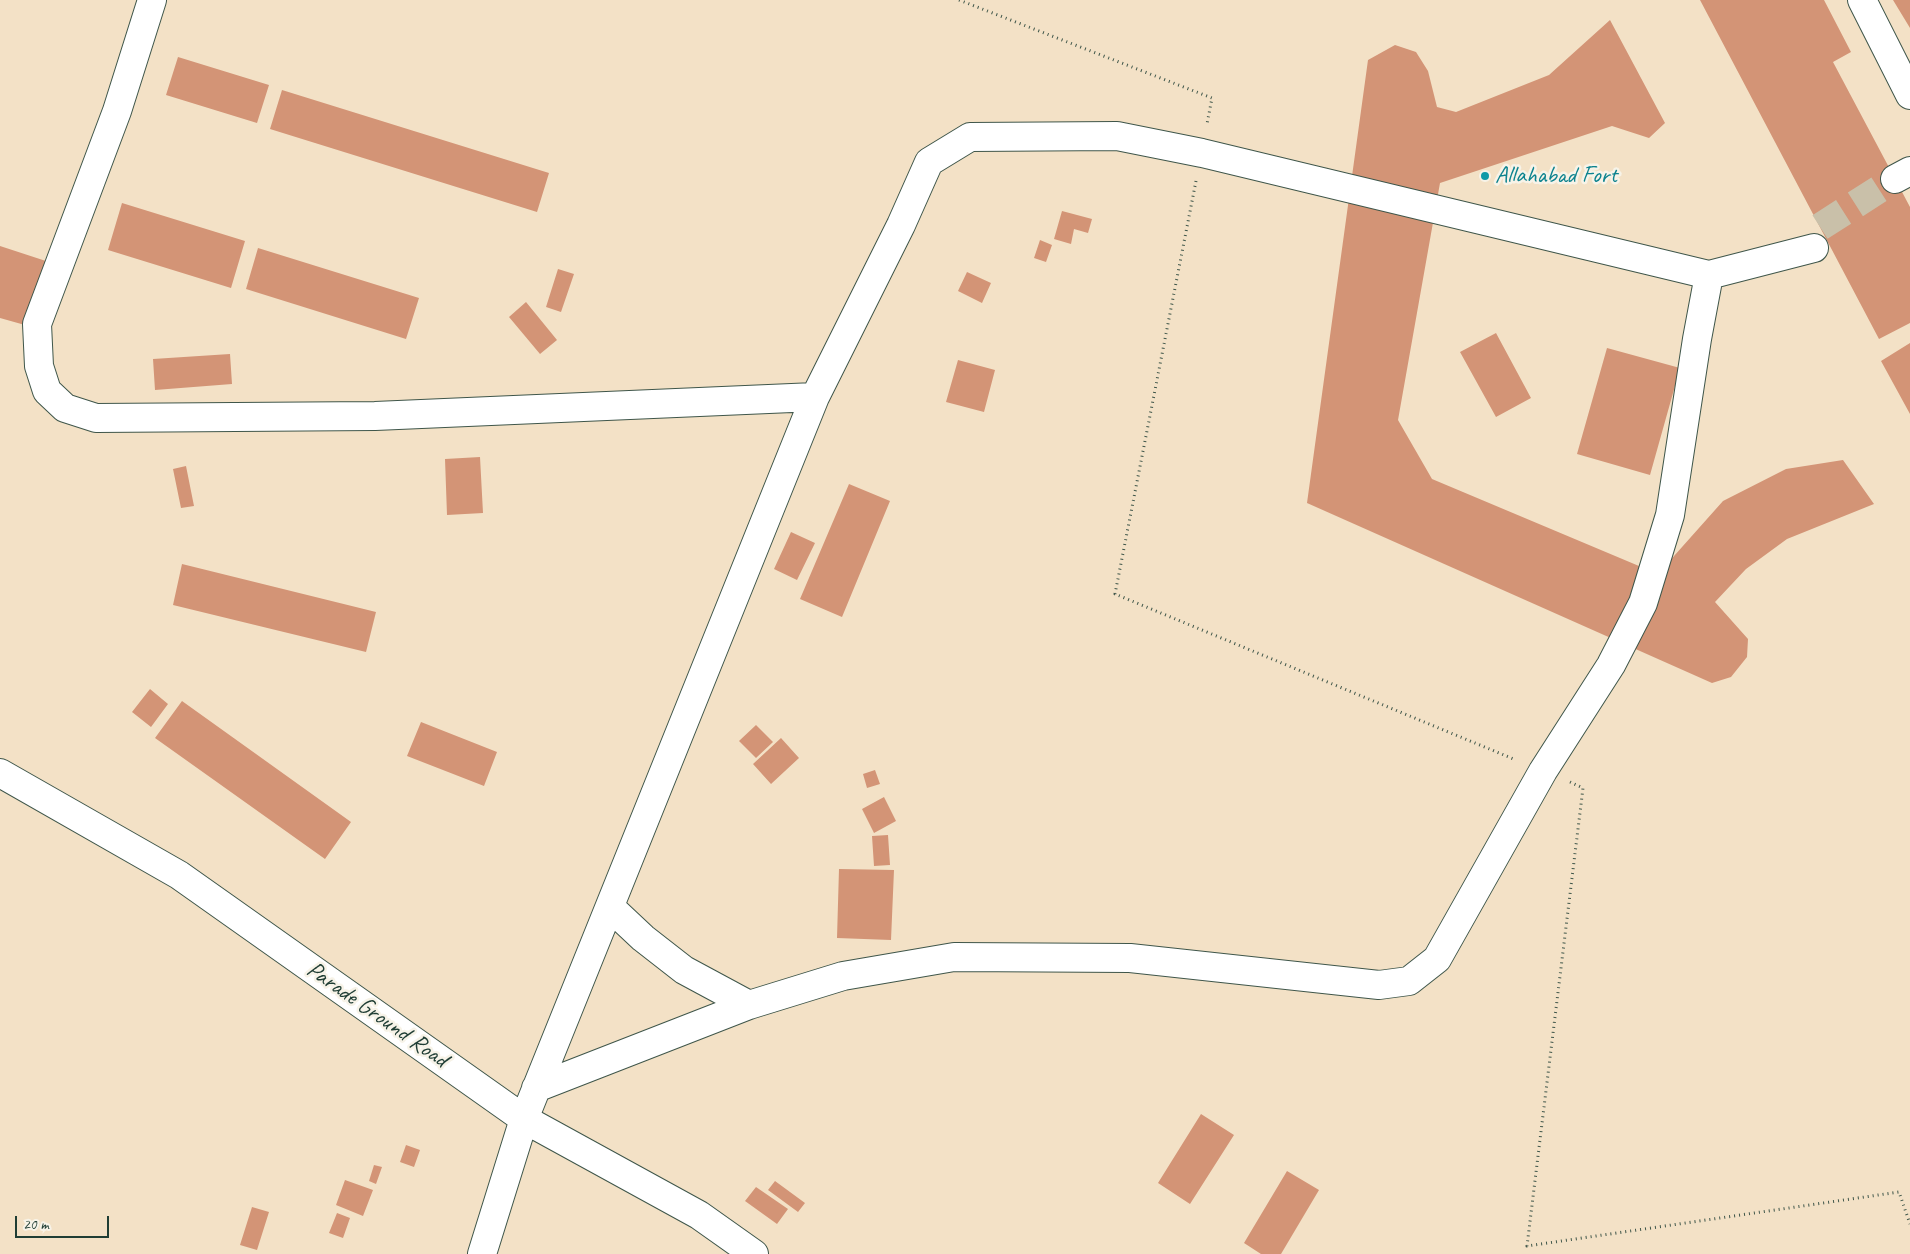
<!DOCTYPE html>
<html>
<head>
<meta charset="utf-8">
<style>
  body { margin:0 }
  #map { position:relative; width:1910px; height:1254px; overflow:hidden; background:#f3e1c6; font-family:Caveat,sans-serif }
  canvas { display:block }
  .scale { position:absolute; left:15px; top:1216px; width:94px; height:22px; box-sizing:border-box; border:2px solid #1f3d34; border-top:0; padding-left:6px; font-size:15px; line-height:18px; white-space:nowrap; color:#1f3d34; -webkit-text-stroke:4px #f7f3e8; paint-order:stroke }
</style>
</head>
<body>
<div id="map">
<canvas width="1910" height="1254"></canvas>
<div class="scale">20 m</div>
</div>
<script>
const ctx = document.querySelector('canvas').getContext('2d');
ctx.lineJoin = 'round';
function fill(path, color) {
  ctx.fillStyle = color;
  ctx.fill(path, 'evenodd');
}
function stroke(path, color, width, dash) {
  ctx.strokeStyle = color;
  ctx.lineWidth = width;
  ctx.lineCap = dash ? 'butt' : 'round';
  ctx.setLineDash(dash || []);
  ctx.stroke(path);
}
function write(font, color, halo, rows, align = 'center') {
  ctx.font = font + ' Caveat,sans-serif';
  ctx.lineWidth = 5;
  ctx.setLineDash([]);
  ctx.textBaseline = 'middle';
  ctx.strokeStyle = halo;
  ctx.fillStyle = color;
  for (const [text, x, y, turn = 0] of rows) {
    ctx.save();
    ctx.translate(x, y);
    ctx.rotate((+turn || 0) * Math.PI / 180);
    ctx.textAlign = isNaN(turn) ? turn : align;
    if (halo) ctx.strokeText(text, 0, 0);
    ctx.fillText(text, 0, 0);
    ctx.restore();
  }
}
const building = new Path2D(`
  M1700 0H1824L1851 52 1833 62 1910 207V323L1879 339Z
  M1893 0H1910V28Z
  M1610 20 1665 123 1649 138 1612 126 1440 183 1398 420 1432 479 1658 574 1723 501 1786 469 1843 460 1874 504 1787 539 1746 569 1715 602 1748 639 1747 657 1731 677 1712 683 1307 503 1368 60 1395 45 1416 52 1428 71 1437 107 1456 112 1549 75Z
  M178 57 269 85 257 123 166 95Z
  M282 90 549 173 537 212 270 129Z
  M122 203 245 241 231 288 108 250Z
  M1062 211 1092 219 1088 233 1074 229 1071 244 1054 239Z
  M1040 240 1052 245 1046 262 1034 258Z
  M0 246 52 263 32 327 0 318Z
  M258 248 419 298 406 339 246 289Z
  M558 269 574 274 561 312 546 307Z
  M967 272 991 283 982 303 958 291Z
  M526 302 557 340 540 354 509 317Z
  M1496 333 1531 398 1496 417 1460 352Z
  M1910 343V414L1881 361Z
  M1607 348 1680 368 1650 475 1577 454Z
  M230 354 232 384 155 390 153 359Z
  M958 360 995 370 984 412 946 402Z
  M480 457 483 513 447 515 445 459Z
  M186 466 194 506 181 508 173 469Z
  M849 484 890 501 842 617 800 599Z
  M791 532 815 543 797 580 774 569Z
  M182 564 376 612 366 652 173 605Z
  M150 689 168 704 151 727 132 712Z
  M182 701 351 822 325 859 155 738Z
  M421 722 497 752 484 786 407 756Z
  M756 725 773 742 756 758 739 741Z
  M781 738 799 758 771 784 753 764Z
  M875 770 880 784 867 788 863 774Z
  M884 797 896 821 874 833 862 809Z
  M888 835 890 865 874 866 872 836Z
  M839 869 894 870 891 940 837 938Z
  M1201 1114 1234 1135 1190 1204 1158 1183Z
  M406 1145 420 1150 414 1167 400 1162Z
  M374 1165 382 1167 376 1184 369 1181Z
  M1287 1171 1319 1190 1281 1254H1261L1244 1243Z
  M345 1180 373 1190 363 1216 336 1205Z
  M775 1181 805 1203 798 1212 768 1190Z
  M756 1187 788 1209 777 1224 745 1201Z
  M252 1207 269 1212 257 1250 240 1245Z
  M337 1213 350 1218 343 1238 329 1233Z`);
const minorTunnel = new Path2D(`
  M1820 227 1895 179`);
const path = new Path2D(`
  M959 0 1212 98 1207 124
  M1196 181 1115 594 1516 760
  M1570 782 1583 788 1527 1246 1899 1192 1910 1224`);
const minor = new Path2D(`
  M152 0 117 111 37 324 39 366 47 391 65 408 96 418 375 416 815 397
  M1862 0 1910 95
  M1895 179 1910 171
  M0 773 179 875 524 1119 699 1215 754 1254
  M610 907 643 938 684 970 749 1005
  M536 1088 749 1005 843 976 954 957 1130 958 1379 985 1409 981 1437 959 1543 771 1611 665 1643 603 1670 515 1697 339 1709 275
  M482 1254 524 1119 815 397 901 225 929 162 970 137 1117 136 1202 153 1709 275 1814 248`);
const markers = [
  [1485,176,5,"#0f9aa8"]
];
const cultureNames = [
  ["Allahabad Fort",1495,176]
];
const streetNames = [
  ["Parade Ground Road",377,1015,35]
];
fill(building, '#d39476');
stroke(minorTunnel, '#c9c0a9', 28, [28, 14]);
stroke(minor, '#3f564a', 30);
stroke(path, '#3f564a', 3, [1, 4]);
stroke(minor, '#fff', 28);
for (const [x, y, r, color] of markers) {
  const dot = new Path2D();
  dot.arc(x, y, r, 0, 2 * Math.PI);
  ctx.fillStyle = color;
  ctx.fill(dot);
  stroke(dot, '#f7f3e8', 2);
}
write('24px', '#0d838f', '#f7f3e8', cultureNames, 'left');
write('24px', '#1f3d34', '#f7f3e8', streetNames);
</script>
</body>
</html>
